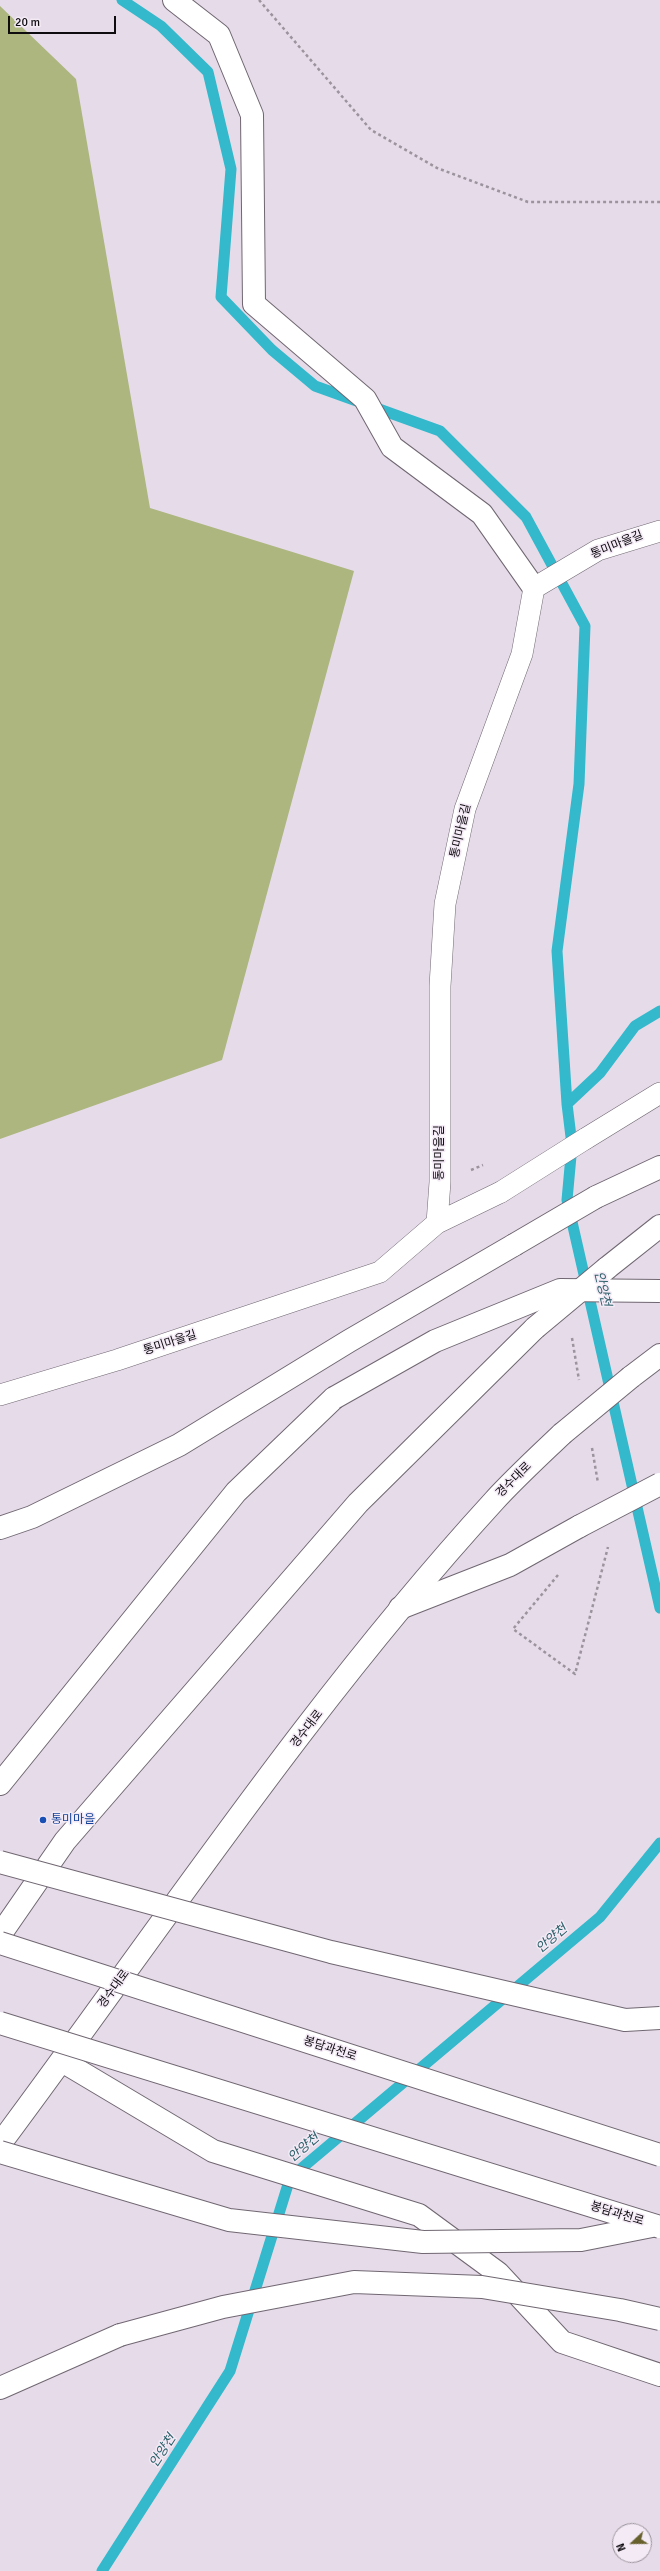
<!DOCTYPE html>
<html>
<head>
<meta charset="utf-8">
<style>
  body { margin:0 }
  #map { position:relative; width:660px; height:2571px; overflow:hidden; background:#e6dce9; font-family:Signika,sans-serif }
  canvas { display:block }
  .north { position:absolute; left:612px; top:2523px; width:40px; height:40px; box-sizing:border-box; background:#f3eaf6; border:1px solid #98919a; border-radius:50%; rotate:248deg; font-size:11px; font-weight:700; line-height:16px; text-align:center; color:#0f0c10 }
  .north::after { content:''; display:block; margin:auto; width:14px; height:18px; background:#67602c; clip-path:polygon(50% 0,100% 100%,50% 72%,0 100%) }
  .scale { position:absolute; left:8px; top:16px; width:108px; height:18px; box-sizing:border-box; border:2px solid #0f0c10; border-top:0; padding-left:5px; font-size:12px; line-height:14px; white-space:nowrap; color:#0f0c10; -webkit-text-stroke:3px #f3eaf6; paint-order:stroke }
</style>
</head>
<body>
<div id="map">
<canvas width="660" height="2571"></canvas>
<div class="north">N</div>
<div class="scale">20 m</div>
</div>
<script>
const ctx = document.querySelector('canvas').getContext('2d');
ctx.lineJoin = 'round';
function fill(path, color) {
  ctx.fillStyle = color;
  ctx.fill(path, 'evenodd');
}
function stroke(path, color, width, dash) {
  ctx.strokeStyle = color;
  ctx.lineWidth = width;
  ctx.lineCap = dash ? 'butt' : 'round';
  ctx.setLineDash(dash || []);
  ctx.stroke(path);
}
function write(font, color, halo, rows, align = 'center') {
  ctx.font = font + ' Signika,"Noto Sans KR",sans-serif';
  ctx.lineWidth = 3;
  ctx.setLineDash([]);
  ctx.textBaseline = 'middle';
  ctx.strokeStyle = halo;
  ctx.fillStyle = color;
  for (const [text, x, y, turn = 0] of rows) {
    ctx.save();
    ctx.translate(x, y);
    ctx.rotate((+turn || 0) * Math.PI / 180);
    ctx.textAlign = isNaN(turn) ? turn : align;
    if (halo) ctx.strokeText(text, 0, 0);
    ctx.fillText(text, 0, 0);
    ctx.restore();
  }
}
const green = new Path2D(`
  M0 6 76 79 150 508 354 571 222 1060 0 1139Z`);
const stream = new Path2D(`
  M122 0 161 26 208 72 231 169 221 297 272 350 315 386 440 431 526 517 585 626 579 784 557 951 567 1104
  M660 1011 635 1026 600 1073 567 1104 572 1145 567 1200 660 1608
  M102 2571 230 2371 290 2178 600 1917 660 1843`);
const path = new Path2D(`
  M259 0 371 130 437 168 528 202H660
  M471 1170 483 1165
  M572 1338 579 1380
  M592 1448 598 1483
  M558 1575 513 1629 575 1674 608 1547`);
const lane = new Path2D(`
  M585 1139 660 1093
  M437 1223 440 1182V986L445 904 465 809 522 654 534 588 598 550 660 531
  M0 1395 117 1360 380 1272 437 1223 501 1192`);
const street = new Path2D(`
  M174 0 219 35 252 115 254 304 365 399 392 447 482 514 534 588
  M62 2061 213 2151 419 2215 498 2273 562 2342 660 2375`);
const primary = new Path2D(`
  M607 1268 660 1226
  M631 1377 660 1355
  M0 1935 65 1841 358 1503 535 1328
  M0 2144C161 1928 311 1701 494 1501 515 1478 539 1456 562 1434`);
const highway = new Path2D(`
  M596 1197 660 1167
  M0 1528 32 1517 179 1445 349 1341 514 1245
  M400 1608 510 1565 580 1526
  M0 1784 236 1492 334 1398
  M0 2388 120 2335`);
const laneBridge = new Path2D(`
  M501 1192 585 1139`);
const primaryBridge = new Path2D(`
  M535 1328 607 1268
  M562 1434 631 1377`);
const highwayBridge = new Path2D(`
  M514 1245 596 1197
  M334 1398 435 1341 560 1290 660 1291
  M580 1526 660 1484
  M0 1862 331 1952 625 2020 660 2018
  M0 1943 660 2155
  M0 2023 660 2227
  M0 2152 229 2220 423 2242 581 2240 652 2226
  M120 2335 223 2307 354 2282 482 2287 620 2310 660 2319`);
const markers = [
  [43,1820,4,"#1a4fb4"]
];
const streetNames = [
  ["통미마을길",617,545,-22],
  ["통미마을길",461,831,-77],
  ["통미마을길",440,1153,-90],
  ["통미마을길",170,1343,-18],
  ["경수대로",514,1480,-45],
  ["경수대로",307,1729,-52],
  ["경수대로",114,1989,-54],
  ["봉담과천로",330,2049,18],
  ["봉담과천로",617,2214,17]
];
const transitNames = [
  ["통미마을",51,1820]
];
const waterNames = [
  ["안양천",602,1289,77],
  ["안양천",552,1939,-40],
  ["안양천",304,2148,-40],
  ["안양천",163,2451,-57]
];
fill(green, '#adb67f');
stroke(stream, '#33b8cc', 11);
stroke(lane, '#706772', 22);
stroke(street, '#706772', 24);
stroke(primary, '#706772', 24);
stroke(highway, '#706772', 24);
stroke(path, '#9b939d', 2.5, [3, 3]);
stroke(lane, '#fff', 21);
stroke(street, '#fff', 22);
stroke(primary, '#fff', 22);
stroke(highway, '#fff', 22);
stroke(laneBridge, '#706772', 22, []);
stroke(primaryBridge, '#706772', 24, []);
stroke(highwayBridge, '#706772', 24, []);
stroke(laneBridge, '#fff', 21);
stroke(primaryBridge, '#fff', 22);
stroke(highwayBridge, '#fff', 22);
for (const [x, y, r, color] of markers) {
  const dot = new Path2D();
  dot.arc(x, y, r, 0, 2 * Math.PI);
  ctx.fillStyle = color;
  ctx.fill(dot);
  stroke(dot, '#f3eaf6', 1.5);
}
write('12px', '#0f0c10', '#f3eaf6', streetNames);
write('12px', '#164399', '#f3eaf6', transitNames, 'left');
write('italic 13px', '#2a5e67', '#f3eaf6', waterNames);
</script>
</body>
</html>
